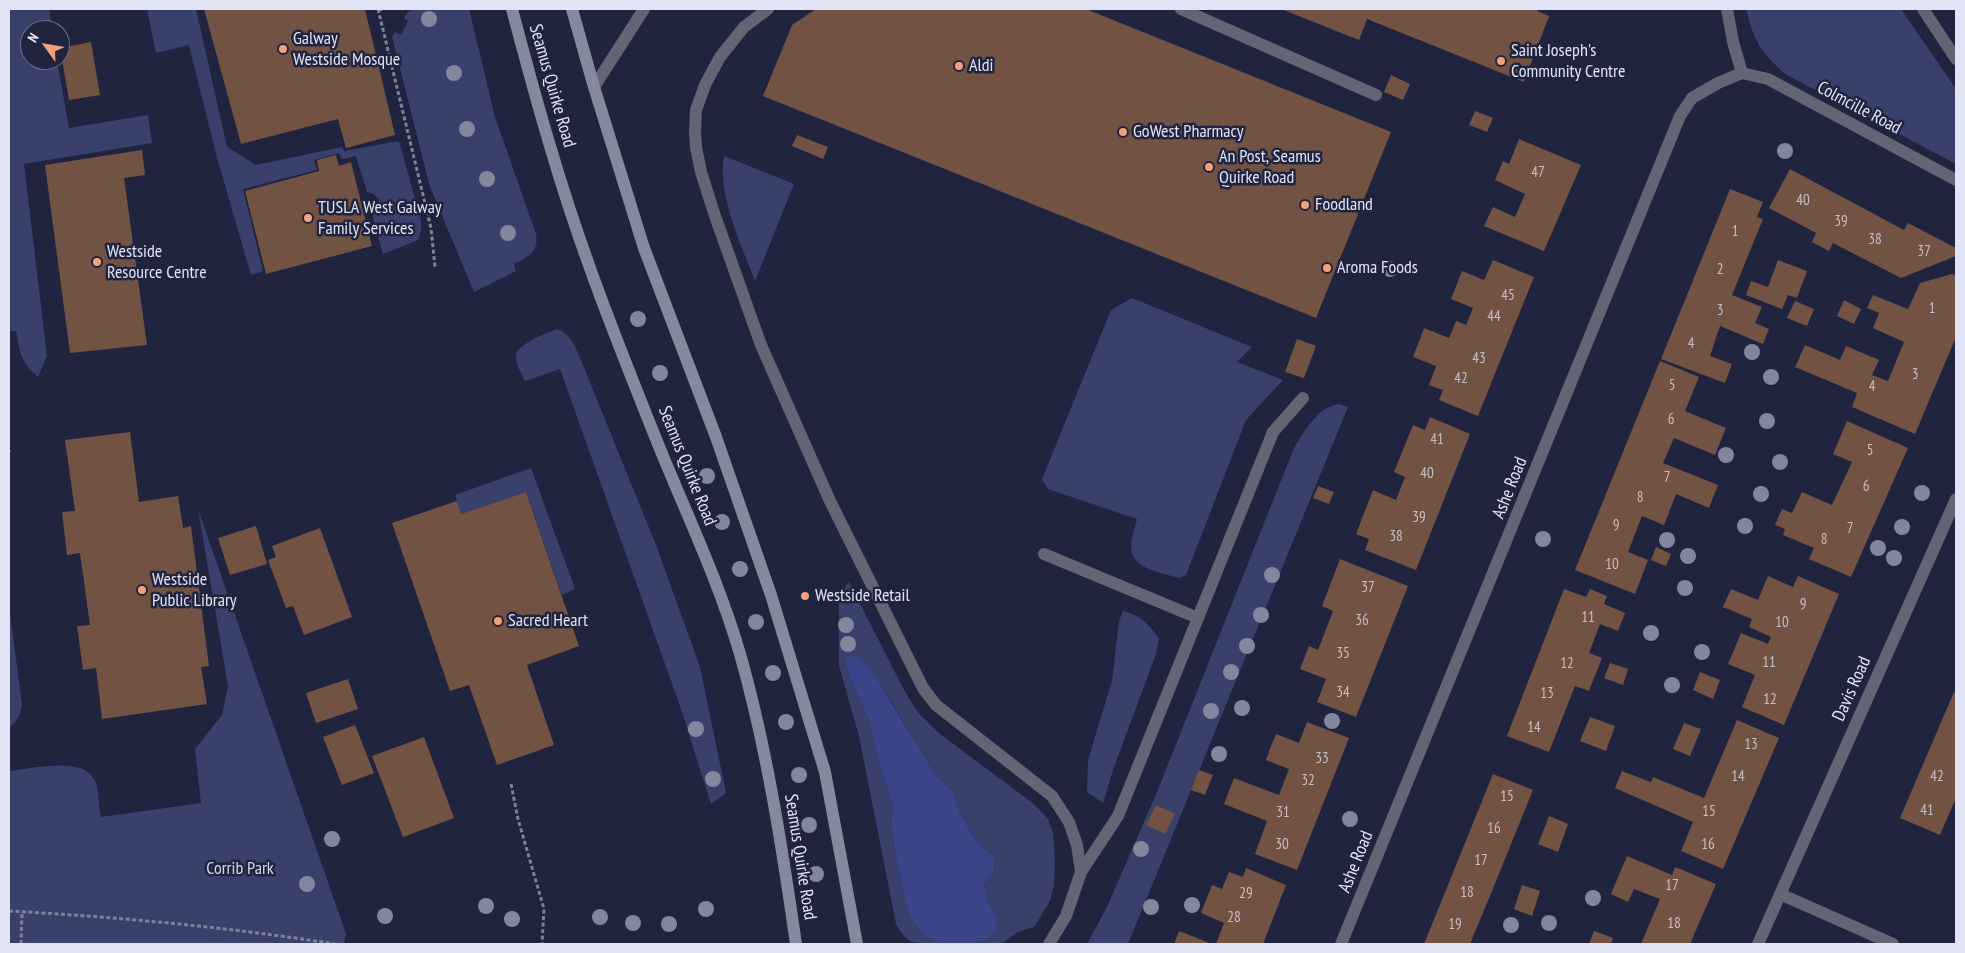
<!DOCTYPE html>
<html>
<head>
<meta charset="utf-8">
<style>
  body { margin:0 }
  #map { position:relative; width:1965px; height:953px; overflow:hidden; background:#20243e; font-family:"PT Sans Narrow",sans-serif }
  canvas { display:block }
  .frame { position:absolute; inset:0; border:10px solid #e0e4f5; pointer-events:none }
  .north { position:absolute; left:20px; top:20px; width:50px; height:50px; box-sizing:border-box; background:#20243e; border:1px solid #6d7187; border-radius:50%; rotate:302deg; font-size:14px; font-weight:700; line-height:20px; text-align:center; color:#e0e4f5 }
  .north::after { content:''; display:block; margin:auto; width:18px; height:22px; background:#f1a17c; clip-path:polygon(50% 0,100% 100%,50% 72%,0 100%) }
</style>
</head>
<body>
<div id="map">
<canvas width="1965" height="953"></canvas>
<div class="frame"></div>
<div class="north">N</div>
</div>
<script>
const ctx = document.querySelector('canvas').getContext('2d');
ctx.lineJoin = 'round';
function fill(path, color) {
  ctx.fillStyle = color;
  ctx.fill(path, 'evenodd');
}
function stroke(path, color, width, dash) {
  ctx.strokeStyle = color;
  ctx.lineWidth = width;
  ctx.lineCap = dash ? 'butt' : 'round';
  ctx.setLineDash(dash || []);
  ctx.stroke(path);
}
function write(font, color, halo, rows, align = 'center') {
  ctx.font = font + ' "PT Sans Narrow",sans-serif';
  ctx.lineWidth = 5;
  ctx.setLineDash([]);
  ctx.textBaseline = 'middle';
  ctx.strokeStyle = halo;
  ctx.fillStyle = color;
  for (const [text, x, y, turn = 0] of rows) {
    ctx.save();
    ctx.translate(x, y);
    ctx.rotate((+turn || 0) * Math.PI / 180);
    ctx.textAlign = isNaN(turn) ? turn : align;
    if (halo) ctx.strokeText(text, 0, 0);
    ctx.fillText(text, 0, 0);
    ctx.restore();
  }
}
const green = new Path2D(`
  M9 9H49L52 30H30V60H57L69 128 148 115 152 143 24 164 47 356 38 377C20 361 20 353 16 331H9Z
  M147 9H196L227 147 256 165 342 147 344 151 399 141 421 221V231L418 240 383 254 372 214 377 208 379 200 374 194 367 192 356 156 342 159 339 153 314 160 317 170 243 189 263 271 251 275 218 161 189 45 156 53Z
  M416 9H469L495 117 536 234C539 252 529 256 514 264L516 271 474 292 430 187 392 37 395 32 401 35 408 21 404 18 409 11Z
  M1746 9H1901L1956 89V164L1787 75C1761 54 1754 41 1746 9Z
  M724 156 794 184 755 281C741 244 717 195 724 156Z
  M1132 298 1252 347 1237 362 1283 380 1246 420 1186 575 1179 578C1161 572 1131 570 1131 546 1131 538 1135 528 1137 519L1048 489 1042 479 1111 310Z
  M557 329C569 333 573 342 578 353L656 545 700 667 726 793 711 804 681 709 560 369 525 381C522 374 516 365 516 358 514 344 546 334 557 329Z
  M1339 404 1348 407 1128 944H1087L1107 907 1157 792 1294 448C1305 431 1317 407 1339 404Z
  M531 468 575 589 562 595 526 492 461 514 455 495Z
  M198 509 346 934 344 944H9V771C30 769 82 756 94 779 100 789 98 806 101 817L201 803 195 749 222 715 228 686Z
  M849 582 904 690 919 714 940 734 1034 804 1048 819 1053 833 1055 861 1054 885 1050 901 1034 927 1018 932 1001 944H972L985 940 997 917 989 904 984 885 994 870 995 858 981 846 970 831 960 812 952 790 936 775 885 692 850 677 870 723 875 749 893 808 891 829 902 887 926 937 943 944C918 944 909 948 896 924L859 736 839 666V595Z
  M9 606 22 704C21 714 17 721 9 728Z
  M1123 611C1141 615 1148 624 1159 638L1156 654 1113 770 1103 803 1087 792 1088 760 1112 681 1119 621Z`);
const forest = new Path2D(`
  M851 656 860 657 869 667 936 775 952 790 960 812 970 831 981 846 995 858 994 870 984 885 989 904 997 917 995 930 985 940 972 944H942L926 937 910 915 902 887 891 829 893 808 875 749 870 723 850 677 846 661Z`);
const building = new Path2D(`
  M204 9H365L395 135 346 148 338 119 241 144Z
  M816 9H1086L1391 132 1316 318 763 96 792 25Z
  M1281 9H1538L1537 11 1549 16 1524 82 1367 19 1359 40Z
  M91 42 100 95 69 100 60 48Z
  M1391 75 1410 84 1403 100 1384 92Z
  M1475 111 1493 118 1487 132 1469 125Z
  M797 135 828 147 823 159 792 146Z
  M1519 139 1581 165 1544 251 1484 226 1493 207 1515 217 1525 194 1495 180 1503 161 1509 164Z
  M142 150 145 175 124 178 147 345 70 353 45 165Z
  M336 155 339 166 351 162 372 246 266 274 245 191 319 171 317 160Z
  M1790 169 1904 230 1908 223 1956 248V256L1901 278 1833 243 1829 251 1812 242 1816 233 1769 208Z
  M1730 189 1763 202 1757 217 1763 219 1732 295 1762 307 1755 323 1769 329 1763 344 1720 326 1710 356 1732 364 1725 383 1661 359Z
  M1493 260 1534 277 1478 416 1439 400 1443 390 1429 385 1436 366 1413 357 1424 328 1449 338 1456 321 1466 325 1473 308 1451 299 1462 271 1484 280Z
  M1778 260 1807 271 1797 298 1788 295 1782 309 1746 295 1751 281 1768 287Z
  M1952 274 1956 275V337L1915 434 1852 407 1857 393 1795 367 1805 345 1840 360 1846 346 1879 360 1872 375 1888 381 1904 342 1873 328 1879 313 1867 308 1873 295 1908 309 1920 283Z
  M1844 300 1861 309 1854 324 1837 316Z
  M1795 301 1814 309 1807 326 1787 318Z
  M1297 339 1316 346 1304 378 1285 372Z
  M1660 361 1699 377 1685 411 1726 428 1715 455 1674 438 1663 463 1718 485 1709 508 1676 494 1664 525 1642 516 1628 552 1648 560 1635 594 1575 570Z
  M1430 417 1470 434 1416 570 1365 550 1369 539 1356 534 1373 490 1396 500 1405 477 1394 472 1413 425 1425 430Z
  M1847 421 1908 448 1851 577 1809 559 1814 548 1783 535 1785 529 1775 525 1782 509 1792 513 1802 492 1832 505 1852 462 1833 454Z
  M130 432 139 502 178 496 183 528 191 526 209 666 201 667 207 704 102 719 96 668 83 670 77 626 90 625 80 553 67 555 62 512 75 511 65 440Z
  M1318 486 1334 492 1329 504 1313 498Z
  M526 492 579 646 527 665 554 745 497 765 469 685 450 691 392 523 457 501 461 514Z
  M256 526 267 564 230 575 218 538Z
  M320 528 352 617 304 635 293 606 286 608 268 560 276 557 272 546Z
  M1656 547 1671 554 1666 566 1651 560Z
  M1340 559 1408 586 1356 717 1317 702 1326 679 1300 669 1309 646 1318 650 1333 611 1322 606Z
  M1768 576 1793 587 1798 576 1839 594 1784 725 1742 707 1755 675 1728 664 1741 633 1768 644 1771 637 1749 627 1752 619 1723 607 1731 589 1758 600Z
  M1564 589 1586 597 1590 589 1607 596 1604 604 1625 613 1618 631 1600 624 1589 653 1602 658 1589 691 1575 686 1549 752 1507 736Z
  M1610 663 1628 669 1623 685 1604 678Z
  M1700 672 1720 680 1713 699 1693 690Z
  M348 679 358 709 316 723 306 693Z
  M1954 692 1956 693V798L1940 835 1900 818Z
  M1590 717 1615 726 1606 751 1580 741Z
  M1737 720 1779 738 1723 869 1681 851 1693 822 1615 788 1622 771 1651 782 1653 777 1704 798Z
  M1307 722 1349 738 1297 870 1255 854 1267 821 1224 804 1234 778 1279 795 1289 769 1266 760 1271 746 1276 734 1299 743Z
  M1684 723 1701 729 1690 756 1673 749Z
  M355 725 374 773 342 785 323 737Z
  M424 737 454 818 403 837 372 756Z
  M1199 770 1213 775 1205 795 1191 790Z
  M1493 774 1533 790 1494 886 1470 944H1424Z
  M1156 805 1175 814 1165 834 1146 825Z
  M1549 816 1568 824 1558 852 1538 844Z
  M1627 856 1672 875 1675 867 1716 884 1690 944H1641L1660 899 1634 889 1628 902 1611 894Z
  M1246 868 1286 885 1263 944H1216L1224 923 1201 913 1212 885 1222 889 1229 872 1243 877Z
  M1522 885 1540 891 1532 916 1514 909Z
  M1179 931 1212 944H1174Z
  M1594 931 1613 938 1611 944H1589Z`);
const path = new Path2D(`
  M378 9 431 228 435 267
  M378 10 385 9
  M9 451 10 450
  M511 784 518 819 544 909 542 944
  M9 911C118 917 227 927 335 944
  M21 944 22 912`);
const service = new Path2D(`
  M768 9 744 27 720 57 705 85 696 110 695 132 696 147 701 172 715 216 761 345 830 501 923 688 936 705 1052 796 1069 822 1077 845 1081 872 1066 916 1049 944
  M1181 9 1376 95
  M594 87 644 9
  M1044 554 1198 618
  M1081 872 1118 816 1273 432 1303 398`);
const minor = new Path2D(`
  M1727 9 1733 42 1742 73
  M1923 9 1956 59
  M1742 73 1768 79 1956 180
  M1780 894 1893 944
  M1341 944 1680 116 1692 98 1718 83 1742 73
  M1758 944 1956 499`);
const secondary = new Path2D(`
  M512 9C535 96 559 183 590 268 610 324 632 379 654 434 683 507 718 578 740 654 767 749 782 847 796 944
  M572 9 594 87 644 248 716 437 771 595 825 772 857 944`);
const trees = [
  [429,19],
  [454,73],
  [467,129],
  [1785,151],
  [487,179],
  [508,233],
  [1390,269],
  [638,319],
  [1752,352],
  [660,373],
  [1771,377],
  [1767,421],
  [1726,455],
  [1780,462],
  [707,476],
  [1922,493],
  [1761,494],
  [722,522],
  [1745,526],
  [1902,527],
  [1543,539],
  [1667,540],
  [1878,548],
  [1688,556],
  [1894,558],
  [740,569],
  [1272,575],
  [1685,588],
  [1261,615],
  [756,622],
  [846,625],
  [1651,633],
  [848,644],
  [1247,646],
  [1702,652],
  [1231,672],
  [773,673],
  [1672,685],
  [1242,708],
  [1211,711],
  [1332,721],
  [786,722],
  [696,729],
  [1219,754],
  [799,775],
  [713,779],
  [1350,819],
  [809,825],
  [332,839],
  [1141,849],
  [816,874],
  [307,884],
  [1593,898],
  [1192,905],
  [486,906],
  [1151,907],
  [706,909],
  [385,916],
  [600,917],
  [512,919],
  [633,923],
  [1549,923],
  [669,924],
  [1511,925]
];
const markers = [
  [283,49,5,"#f1a17c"],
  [1501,61,5,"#f1a17c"],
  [959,66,5,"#f1a17c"],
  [1123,132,5,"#f1a17c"],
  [1209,167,5,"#f1a17c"],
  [1305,205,5,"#f1a17c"],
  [308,218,5,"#f1a17c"],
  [97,262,5,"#f1a17c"],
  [1327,268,5,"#f1a17c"],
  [142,590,5,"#f1a17c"],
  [805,596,5,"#f1a17c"],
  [498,621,5,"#f1a17c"]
];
const numberNames = [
  ["47",1538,173],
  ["40",1803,201],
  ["39",1841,222],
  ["1",1735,232],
  ["38",1875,240],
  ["37",1924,252],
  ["2",1720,270],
  ["45",1508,296],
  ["1",1932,309],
  ["3",1720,311],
  ["44",1494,317],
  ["4",1691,344],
  ["43",1479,359],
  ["3",1915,375],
  ["42",1461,379],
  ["5",1672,386],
  ["4",1872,387],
  ["6",1671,420],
  ["41",1437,440],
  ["5",1870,451],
  ["40",1427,474],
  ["7",1667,478],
  ["6",1866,487],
  ["8",1640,498],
  ["39",1419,518],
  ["9",1616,526],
  ["7",1850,529],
  ["38",1396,537],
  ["8",1824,540],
  ["10",1612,565],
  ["37",1368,588],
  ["9",1803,605],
  ["11",1588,618],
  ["36",1362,621],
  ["10",1782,623],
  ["35",1343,654],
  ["11",1769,663],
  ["12",1567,664],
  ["34",1343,693],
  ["13",1547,694],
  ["12",1770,700],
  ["14",1534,728],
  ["13",1751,745],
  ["33",1322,759],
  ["14",1738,777],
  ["42",1937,777],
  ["32",1308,781],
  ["15",1507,797],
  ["41",1927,811],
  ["15",1709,812],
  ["31",1283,813],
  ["16",1494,829],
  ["30",1282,845],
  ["16",1708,845],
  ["17",1481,861],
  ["17",1672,886],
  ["18",1467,893],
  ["29",1246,894],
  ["28",1234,918],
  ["18",1674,924],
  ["19",1455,925]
];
const poiNames = [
  ["Galway",293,39],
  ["Westside Mosque",293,60],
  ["Saint Joseph's",1511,51],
  ["Community Centre",1511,72],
  ["Aldi",969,66],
  ["GoWest Pharmacy",1133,132],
  ["An Post, Seamus",1219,157],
  ["Quirke Road",1219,178],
  ["Foodland",1315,205],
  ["TUSLA West Galway",318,208],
  ["Family Services",318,229],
  ["Westside",107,252],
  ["Resource Centre",107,273],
  ["Aroma Foods",1337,268],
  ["Westside",152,580],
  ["Public Library",152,601],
  ["Westside Retail",815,596],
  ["Sacred Heart",508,621]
];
const streetNames = [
  ["Seamus Quirke Road",552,86,74],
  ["Colmcille Road",1859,108,28],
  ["Seamus Quirke Road",687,466,68],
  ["Ashe Road",1510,488,-68],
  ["Davis Road",1852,689,-66],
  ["Seamus Quirke Road",800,857,81],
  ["Ashe Road",1356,862,-68]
];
const parkNames = [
  ["Corrib Park",240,869]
];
fill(green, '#39406b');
fill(forest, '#3d458a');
fill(building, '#725243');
stroke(path, '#7e8298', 3, [4, 2.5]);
stroke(service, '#626573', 12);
stroke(minor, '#626573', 12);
stroke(secondary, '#84899e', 12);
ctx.fillStyle = '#83879e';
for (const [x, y] of trees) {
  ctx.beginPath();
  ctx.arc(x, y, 8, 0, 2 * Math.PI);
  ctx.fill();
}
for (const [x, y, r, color] of markers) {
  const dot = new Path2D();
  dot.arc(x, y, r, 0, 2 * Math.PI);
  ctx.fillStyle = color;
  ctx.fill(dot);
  stroke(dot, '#20243e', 2);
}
write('15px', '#c4c0c8', null, numberNames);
write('18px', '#e0e4f5', '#20243e', poiNames, 'left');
write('18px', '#e0e4f5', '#20243e', streetNames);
write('18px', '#d4d8ed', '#20243e', parkNames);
</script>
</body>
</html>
